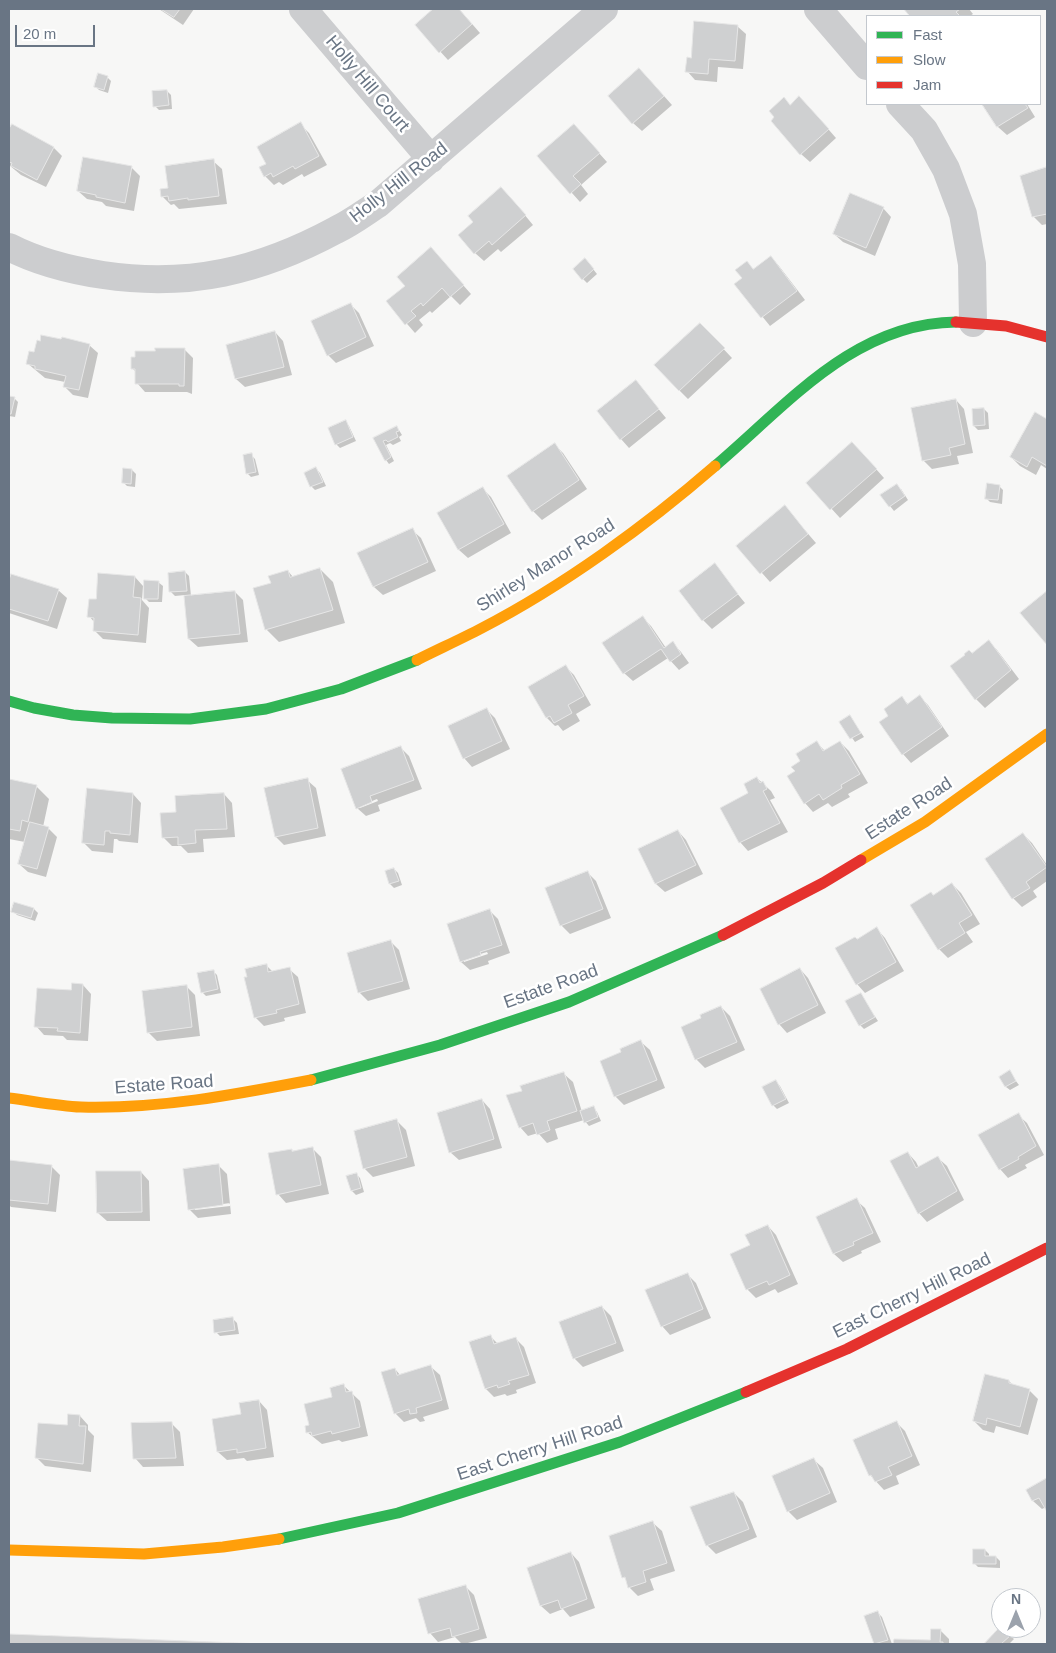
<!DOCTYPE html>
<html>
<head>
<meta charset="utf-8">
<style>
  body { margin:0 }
  #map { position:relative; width:1056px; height:1653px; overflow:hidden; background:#f7f7f6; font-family:Arial,sans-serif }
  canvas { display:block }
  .frame { position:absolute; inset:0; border:10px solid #697584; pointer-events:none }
  .legend { position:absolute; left:866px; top:15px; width:175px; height:90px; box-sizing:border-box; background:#fff; border:1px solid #c3c8ce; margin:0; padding:6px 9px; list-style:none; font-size:15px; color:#697584 }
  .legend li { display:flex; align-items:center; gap:10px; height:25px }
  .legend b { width:25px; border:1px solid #c3c8ce }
  .north { position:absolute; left:991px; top:1588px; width:50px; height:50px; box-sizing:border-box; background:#fff; border:1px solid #c3c8ce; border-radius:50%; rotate:0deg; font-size:14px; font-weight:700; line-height:20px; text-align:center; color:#697584 }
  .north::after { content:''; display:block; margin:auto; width:18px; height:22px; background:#9ba2ac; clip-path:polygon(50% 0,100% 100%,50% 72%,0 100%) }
  .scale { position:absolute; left:15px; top:25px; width:80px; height:22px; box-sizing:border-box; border:2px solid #697584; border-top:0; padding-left:6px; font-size:15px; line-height:18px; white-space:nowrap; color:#697584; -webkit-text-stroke:4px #fff; paint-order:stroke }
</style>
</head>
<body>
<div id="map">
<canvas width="1056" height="1653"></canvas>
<div class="frame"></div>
<ul class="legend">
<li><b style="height:6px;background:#30b455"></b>Fast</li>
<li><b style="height:6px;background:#ff9f0a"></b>Slow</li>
<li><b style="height:6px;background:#e5322d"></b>Jam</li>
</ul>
<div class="north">N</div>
<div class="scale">20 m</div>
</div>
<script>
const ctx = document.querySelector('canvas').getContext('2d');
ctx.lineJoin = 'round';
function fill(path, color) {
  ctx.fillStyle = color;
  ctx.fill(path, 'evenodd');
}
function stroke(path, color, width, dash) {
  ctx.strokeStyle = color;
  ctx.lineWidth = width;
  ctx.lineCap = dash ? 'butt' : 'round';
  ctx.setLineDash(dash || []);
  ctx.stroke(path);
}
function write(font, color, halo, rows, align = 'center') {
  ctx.font = font + ' Arial,sans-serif';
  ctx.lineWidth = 5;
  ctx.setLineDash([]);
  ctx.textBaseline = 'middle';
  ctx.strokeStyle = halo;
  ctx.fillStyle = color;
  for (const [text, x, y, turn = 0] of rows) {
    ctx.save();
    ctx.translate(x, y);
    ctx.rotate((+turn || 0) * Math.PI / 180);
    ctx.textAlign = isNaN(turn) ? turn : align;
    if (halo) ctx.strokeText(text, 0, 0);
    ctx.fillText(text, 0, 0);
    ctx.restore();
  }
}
const shadow = new Path2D(`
  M159 9H194L183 25Z
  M435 9H459L480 33 448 60 416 25Z
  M906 9H969L973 14 970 16H912Z
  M737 26 746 34 743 69 718 67 717 82 695 80 687 71 692 59Z
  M107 77 111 81 108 93 99 90 95 86Z
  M648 78 672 105 642 131 633 123Z
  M167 91 171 95 172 109 159 110 155 106Z
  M784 99 791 106H808L836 138 810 162 801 154Z
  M984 104H1027L1035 117 1007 135 998 127Z
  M300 124 309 133 327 165 304 177 302 174 283 185 279 182 274 185 265 176 268 164Z
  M12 126 54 148 62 156 46 187 21 175 9 165V132Z
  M582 134 607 162 581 185 588 194 580 202 539 156Z
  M213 161 222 169 227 204 179 209 174 204 171 205 162 196Z
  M131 167 140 176 134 211 106 206 102 202 87 199 78 191Z
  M1047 169V224L1042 225 1033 216 1022 176Z
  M510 197 533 225 501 252 498 249 484 261 475 253Z
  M883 208 891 217 875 256 843 242 834 234Z
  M771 257 779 266 805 300 770 326 736 284 743 278 747 263 754 270Z
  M439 258 471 294 460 305 451 296 432 313 430 311 419 320 423 325 415 333 387 301Z
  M589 264 597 274 587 283 583 279Z
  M350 304 359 313 374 346 336 363 328 355Z
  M700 324 732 358 688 399 679 390Z
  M275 332 283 341 292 375 245 387 236 379Z
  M89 345 98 353 88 398 73 395 64 386 65 382 45 378 27 363Z
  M184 349 193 358 192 394 187 392H145L137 383V373L132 368 156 352Z
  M636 382 666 418 629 448 621 439Z
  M9 397 14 398 18 402 15 417 9 416Z
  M956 400 964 409 973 453 957 456 959 464 932 469 923 460Z
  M984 409 988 413 989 429 978 430 974 426Z
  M1035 414 1047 420V469L1041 465 1036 475 1020 466 1011 457Z
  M345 422 349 426 356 441 340 448 336 444Z
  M397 427 402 435 399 437 401 441 393 445 390 443 386 445 394 461 389 464 386 460 375 439Z
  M554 444 563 453 587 489 542 520 533 511 508 476Z
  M861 452 884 478 840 518 808 483Z
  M251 455 255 459 259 475 251 477 247 473Z
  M316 469 320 473 326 486 315 490 311 486Z
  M132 470 136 474 135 487 127 486 123 482Z
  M999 486 1003 490 1002 504 990 502 986 498Z
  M482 488 491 497 511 533 468 558 459 550 439 513Z
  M901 489 908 500 894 511 882 496Z
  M785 507 816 543 770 582 738 546Z
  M412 530 421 538 436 571 383 595 374 587 359 554Z
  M714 565 745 603 712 629 703 620Z
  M320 569 333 582 345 623 279 642 266 629 272 583 288 571 293 577Z
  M185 572 189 576 191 596 235 592 243 600 248 642 198 647 189 639 185 595 175 596 171 592Z
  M12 575 58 590 67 598 57 629 9 613V585Z
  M135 577 143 586 142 600 149 608 146 643 103 639 95 631V623L89 616 97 601Z
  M158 582 163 586 162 602H149L145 598Z
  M1047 592V644L1022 613Z
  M642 617 651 626 666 648 673 643 681 652 689 663 679 670 668 658 633 681 624 673Z
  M989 642 997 650 1019 679 985 708 976 699 952 666 966 655 972 654Z
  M565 666 574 675 591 705 576 714 580 721 563 731 558 725 555 726 547 718Z
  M920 697 928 705 949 736 911 763 903 754 890 716 902 698 908 704Z
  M486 709 495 718 510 749 472 767 464 758Z
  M853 721 864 737 855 742 841 722Z
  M840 742 849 751 868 783 848 794 850 797 832 807 828 803 813 812 805 803 796 772 802 761 817 743 825 751Z
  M400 747 409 756 422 789 378 805 380 811 366 816 357 808ZM377 799 378 801 360 808V806Z
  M757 778 771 791 775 798 770 800 788 832 748 851 740 842 750 793Z
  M9 780 36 786 49 799 43 827 48 828 57 837 46 877 28 872 19 864 25 842 9 839Z
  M307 780 316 788 326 836 284 845 276 837Z
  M133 794 141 803 138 843 119 841 117 839H114L113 853 92 851 83 842Z
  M224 794 232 803 235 837 203 839 204 852 188 853 181 846H172L163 837 178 813Z
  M678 831 686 840 703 874 665 892 656 884 640 850Z
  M1023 834 1032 843 1047 865V881L1033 891 1037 897 1022 907 1013 898 986 859Z
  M394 869 398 873 402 885 394 888 390 884 386 871Z
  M588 873 596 881 611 918 570 934 561 925Z
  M952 884 961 893 980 924 966 932 973 942 948 958 939 949 933 896Z
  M15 903 34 909 38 913 35 921 17 915 13 911Z
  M490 911 498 919 510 953 488 961 489 964 470 970 461 962ZM487 952 488 954 464 962V959Z
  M877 929 885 938 904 971 865 993 857 984V940Z
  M391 942 399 950 410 989 368 1001 359 992Z
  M266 965 273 972 289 969 298 977 306 1013 284 1018 285 1021 264 1026 255 1017Z
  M800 969 808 978 826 1013 787 1033 779 1024Z
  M213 971 217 975 221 993 206 996 202 992Z
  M83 985 91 994 88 1041 67 1040 63 1036 44 1035 36 1026 72 992Z
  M187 987 195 995 200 1036 157 1041 148 1032Z
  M860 994 878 1021 864 1029 860 1025Z
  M721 1007 730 1016 745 1050 705 1068 696 1059 703 1018Z
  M641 1042 650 1050 665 1088 624 1105 615 1096 623 1053Z
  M1009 1072 1019 1085 1010 1090 1006 1087Z
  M564 1074 573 1082 582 1112 593 1108 597 1112 601 1121 589 1126 584 1120 555 1129 558 1139 547 1143 538 1133 528 1136 520 1127 524 1092Z
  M776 1082 780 1086 789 1103 777 1109 773 1105Z
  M482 1100 490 1109 502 1148 459 1160 450 1152Z
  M1018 1115 1027 1123 1044 1155 1025 1165 1027 1168 1008 1178 1000 1169Z
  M397 1121 406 1130 415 1166 373 1177 364 1168Z
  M312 1148 321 1157 329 1194 286 1203 278 1194 291 1150 294 1152Z
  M908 1153 916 1162 919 1168 938 1158 947 1166 964 1200 927 1222 919 1213Z
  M9 1162 51 1166 60 1175 56 1212 11 1207 9 1205Z
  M218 1165 227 1174 231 1214 198 1218 189 1209ZM230 1203V1206L195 1210V1208Z
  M141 1172 149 1181 150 1221H107L98 1213Z
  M356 1174 360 1178 364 1192 356 1195 352 1191Z
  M856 1200 865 1208 881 1242 861 1251 862 1253 843 1262 834 1254 817 1218Z
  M768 1226 776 1235 798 1284 778 1293 775 1289 756 1298 747 1289 732 1255 752 1246Z
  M687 1274 696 1283 711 1318 670 1335 662 1326Z
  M602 1307 611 1316 624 1351 583 1367 574 1358Z
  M233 1319 237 1323 239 1334 220 1336 216 1332Z
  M490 1336 498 1344 515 1338 524 1347 536 1383 516 1390 517 1393 507 1396 505 1394 494 1397 486 1389Z
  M431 1367 440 1375 449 1409 423 1417 425 1421 420 1422 416 1418 404 1422 395 1413V1369L401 1376Z
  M1009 1381 1013 1385 1029 1390 1038 1399 1028 1435 996 1426 994 1433 983 1430 974 1421Z
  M344 1386 360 1401 368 1436 342 1442 339 1440 322 1444 307 1432Z
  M259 1401 267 1410 274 1457 247 1461 244 1458 227 1460 218 1452 242 1415Z
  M80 1416 88 1425V1430L94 1436 91 1472 45 1466 36 1457Z
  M896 1422 905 1431 920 1465 896 1476 899 1484 884 1490 870 1475Z
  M172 1424 180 1432 184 1466 143 1467 135 1458Z
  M814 1460 823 1468 837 1502 797 1520 788 1511Z
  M1047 1479V1510L1046 1507 1042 1509 1033 1501 1028 1491Z
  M734 1493 743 1502 757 1537 716 1554 707 1545Z
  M653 1523 662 1531 675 1571 650 1579 654 1590 638 1596 629 1587 627 1581 624 1577Z
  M985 1550 989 1554V1557H996L1000 1561V1568L978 1567 974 1563Z
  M571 1553 579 1562 595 1608 570 1617 563 1609 550 1614 541 1606 528 1569Z
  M466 1587 474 1595 487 1638 464 1644H462L455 1637 438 1642 430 1633Z
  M878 1613 882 1617 892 1644H876L866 1617Z
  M1001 1628 1014 1639 1009 1644H985Z
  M940 1630 949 1639V1644H895V1640L932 1642Z
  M9 1635 240 1644H9Z`);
const building = new Path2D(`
  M161 9H180L174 17Z
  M433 9H459L472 24 439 53 415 25Z
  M904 9H960L956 12 960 16H910Z
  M694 21 738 25 735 61 709 59 708 74 685 72 687 57 691 58Z
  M639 68 664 96 632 124 608 96Z
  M98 73 108 76 104 90 94 87Z
  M167 90 169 105 153 107 152 91Z
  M799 96 829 129 800 155 771 121 774 117 769 111 784 97 790 105Z
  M982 104H1025L1028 108 997 127Z
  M301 122 319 156 295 169 293 166 273 177 271 173 264 177 259 167 266 164 257 147Z
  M12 124 54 147 37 180 11 166 12 163 9 162V129Z
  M574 124 600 153 573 176 581 184 570 194 537 156Z
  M83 157 132 166 125 203 96 197V195L77 191Z
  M214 159 219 196 188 200V198L169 201 168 196 161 197 160 189 168 188 165 166Z
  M1047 167V214L1032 217 1020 176Z
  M501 187 526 215 492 245 489 241 474 254 458 235 473 222 468 216Z
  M850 193 884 207 866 248 833 234Z
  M431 247 464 285 450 297 442 288 423 306 421 303 411 311 416 316 405 325 386 301 405 286 397 277Z
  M771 256 797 291 761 318 734 284 742 278 735 270 747 261 753 269Z
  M585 258 594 269 582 280 573 269Z
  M351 303 366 337 327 356 311 321Z
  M700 323 725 348 679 391 654 365Z
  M275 331 284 367 235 379 226 345Z
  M41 335 61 339 62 337 90 344 79 390 63 387 66 376 35 369V366L26 364 29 351 34 352 37 340 40 341Z
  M155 348H185L184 386H179V384H135V369H131V357H135V351H155Z
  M636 380 659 409 620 440 597 411Z
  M9 396 15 397 11 414H9Z
  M956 399 965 444 949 448 951 455 922 461 911 408Z
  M984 408 985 425 973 426 972 409Z
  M1035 412 1047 419V466L1032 457 1027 467 1010 457Z
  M346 420 353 437 335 445 328 428Z
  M397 426 399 431 396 432 398 437 388 442 386 440 383 441 391 457 385 461 373 438Z
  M852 442 877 469 830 510 806 483Z
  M555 443 579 480 532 512 507 476Z
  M252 453 256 472 246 474 243 455Z
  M316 467 323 482 310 487 304 473Z
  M123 468 132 469 131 484 122 483Z
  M987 483 1000 485 998 500 985 499Z
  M897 484 905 496 889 507 880 495Z
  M483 487 504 524 458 550 437 513Z
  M785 505 808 534 760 574 736 546Z
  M413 528 428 562 373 587 357 553Z
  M715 563 738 594 702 621 679 591Z
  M320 568 333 610 265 630 253 588 271 583 268 576 288 570 290 577Z
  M185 571 187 591 169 592 168 573Z
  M98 573 135 576 133 597 141 598 138 635 93 631 94 618 87 617 89 599H96Z
  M11 574 59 589 48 621 9 609V581Z
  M144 580 159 581 158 599H144Z
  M235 591 240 634 188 639 184 596Z
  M1047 591V645L1020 613Z
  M643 616 664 648 673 641 681 654 670 662 661 649 623 674 602 643Z
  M989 640 1011 670 975 700 950 666 965 655 964 654 969 650 972 653Z
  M566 665 584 696 568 705 572 713 554 723 550 716 546 718 528 687Z
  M920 695 942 727 902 755 879 722 888 716 884 709 902 696 907 704Z
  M487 708 502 741 463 759 448 726Z
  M850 715 861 733 850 739 839 722Z
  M817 741 823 751 840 741 860 774 841 785 842 788 823 800 819 794 804 804 787 776 795 771 791 767 800 761 796 754Z
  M401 746 414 780 370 796 372 802 356 809 341 769Z
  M757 777 760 783 763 781 767 789 763 791 780 823 739 843 720 808 748 793 744 784Z
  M308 778 318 828 275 837 264 788Z
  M9 779 37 785 28 822 22 820 20 831 9 829Z
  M87 788 133 793 130 835 110 833V831H105L104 845 82 843Z
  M224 793 227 829 195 830 196 843 178 845V837L162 838 160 813 176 812 175 796Z
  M30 822 49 827 37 869 18 864Z
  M678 830 696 865 655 884 638 849Z
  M1023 833 1047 867 1026 882 1030 888 1012 899 985 859Z
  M394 868 399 881 389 884 385 871Z
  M588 871 603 909 560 926 545 888Z
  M952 883 972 915 959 923 965 933 938 950 910 905 931 892 933 895Z
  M14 902 34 908 31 918 11 912Z
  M490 909 502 945 480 952 481 955 460 962 447 924Z
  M877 927 896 962 856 985 835 948 855 937 857 939Z
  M391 940 403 981 358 993 347 953Z
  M267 964 268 972 290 967 299 1004 276 1010 277 1013 254 1018 244 977H247L245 969Z
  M800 968 818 1005 778 1025 760 989Z
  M214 970 218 989 201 993 197 973Z
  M72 983 83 984 80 1033 57 1031 58 1028 34 1027 37 988 71 990Z
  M187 985 192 1027 147 1033 142 991Z
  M861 993 875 1017 859 1026 845 1001Z
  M721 1006 737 1042 695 1060 681 1027 701 1018 700 1015Z
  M641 1040 657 1080 614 1097 600 1061 621 1052 620 1049Z
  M1010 1070 1016 1081 1005 1087 999 1077Z
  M564 1072 577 1111 547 1121 550 1130 537 1135 533 1123 519 1128 506 1095 522 1091 520 1086Z
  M776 1080 786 1099 772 1106 762 1087Z
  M482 1099 494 1139 449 1153 437 1113Z
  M594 1106 598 1117 584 1123 580 1111Z
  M1019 1113 1036 1146 1018 1157 1019 1159 999 1170 978 1135Z
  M397 1119 407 1157 363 1169 354 1131Z
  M313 1147 321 1185 276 1195 268 1153 292 1149V1151Z
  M908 1152 916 1168 938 1156 957 1191 918 1214 890 1161Z
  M9 1160 52 1165 48 1204 9 1200Z
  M219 1164 223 1205 188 1210 183 1169Z
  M96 1171H141L142 1212 97 1213Z
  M357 1173 361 1188 351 1191 346 1176Z
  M857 1198 873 1233 853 1242 854 1245 833 1254 816 1217Z
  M768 1225 790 1275 769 1285 767 1281 746 1290 730 1254 750 1245 745 1235Z
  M688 1273 703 1309 661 1327 645 1290Z
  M602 1306 616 1343 573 1359 559 1322Z
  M233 1317 235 1330 214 1333 213 1320Z
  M491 1335 494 1344 516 1337 529 1375 508 1381 510 1384 498 1388 497 1385 485 1389 469 1342Z
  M431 1365 442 1400 416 1408 417 1413 410 1414 409 1409 394 1414 381 1372 395 1368 397 1375Z
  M985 1374 1009 1380V1383L1030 1389 1020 1427 987 1418 986 1425 973 1421Z
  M344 1384 346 1392 352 1391 360 1427 332 1434 331 1431 312 1436 311 1432 306 1433 305 1426 309 1425 304 1404 332 1397 330 1388Z
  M259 1400 266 1448 237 1453V1449L217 1452 212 1419 241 1414 239 1403Z
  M68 1414 80 1415 79 1426H86L83 1464 35 1458 38 1423 67 1425Z
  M897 1421 912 1456 888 1467 892 1475 875 1482 871 1475 869 1476 853 1440Z
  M172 1422 176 1458 133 1459 131 1423Z
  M814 1458 830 1493 787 1512 772 1476Z
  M1047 1478V1512L1039 1498 1032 1501 1026 1490Z
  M734 1492 749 1529 706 1546 690 1507Z
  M653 1521 667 1563 643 1571 646 1582 628 1588 625 1577 622 1578 609 1536Z
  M973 1549H985V1556H996V1564H973Z
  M571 1552 587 1599 561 1609 558 1600 540 1606 527 1568Z
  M466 1585 479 1629 452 1637 450 1628 428 1634 418 1599Z
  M878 1611 888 1640 874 1644 864 1616Z
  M1001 1626V1628H1004L1011 1635 1001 1644H984Z
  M931 1629H941L940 1642H943V1644H893L894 1639 930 1640Z
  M9 1634 264 1644H9Z`);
const street = new Path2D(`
  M303 9 431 159
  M818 9 867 66
  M900 104 924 130 946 169 963 214 972 264 973 323
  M9 247C38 262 70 270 103 275 189 288 260 271 336 230 351 223 364 213 378 204L604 9`);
const fast = new Path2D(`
  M715 466C787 405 854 323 956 322
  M9 701 34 708 73 715 112 718 190 719 266 709 341 689 417 660
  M311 1080 440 1045 569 1002 723 935
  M279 1539 398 1513 620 1442 746 1392`);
const slow = new Path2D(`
  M417 660C439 649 461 639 482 628 563 586 647 525 715 466
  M861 860 925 822 1047 734
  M9 1098C33 1101 57 1106 81 1107 160 1109 233 1095 311 1080
  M9 1550 144 1554 223 1547 279 1539`);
const jam = new Path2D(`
  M956 322 1006 326 1047 337
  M723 935 823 883 861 860
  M746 1392 847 1349 1047 1248`);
const streetNames = [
  ["Holly Hill Court",367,84,50],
  ["Holly Hill Road",399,183,-38],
  ["Shirley Manor Road",546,566,-32],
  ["Estate Road",909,809,-33],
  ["Estate Road",551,987,-20],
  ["Estate Road",164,1085,-4],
  ["East Cherry Hill Road",912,1296,-26],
  ["East Cherry Hill Road",540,1449,-18]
];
fill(shadow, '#0003');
fill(building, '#cfd0d1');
stroke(building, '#e6e6e6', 1);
stroke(street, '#cccdcf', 28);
stroke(fast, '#30b455', 11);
stroke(slow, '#ff9f0a', 11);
stroke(jam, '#e5322d', 11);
write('18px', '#697584', '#fff', streetNames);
</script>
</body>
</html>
